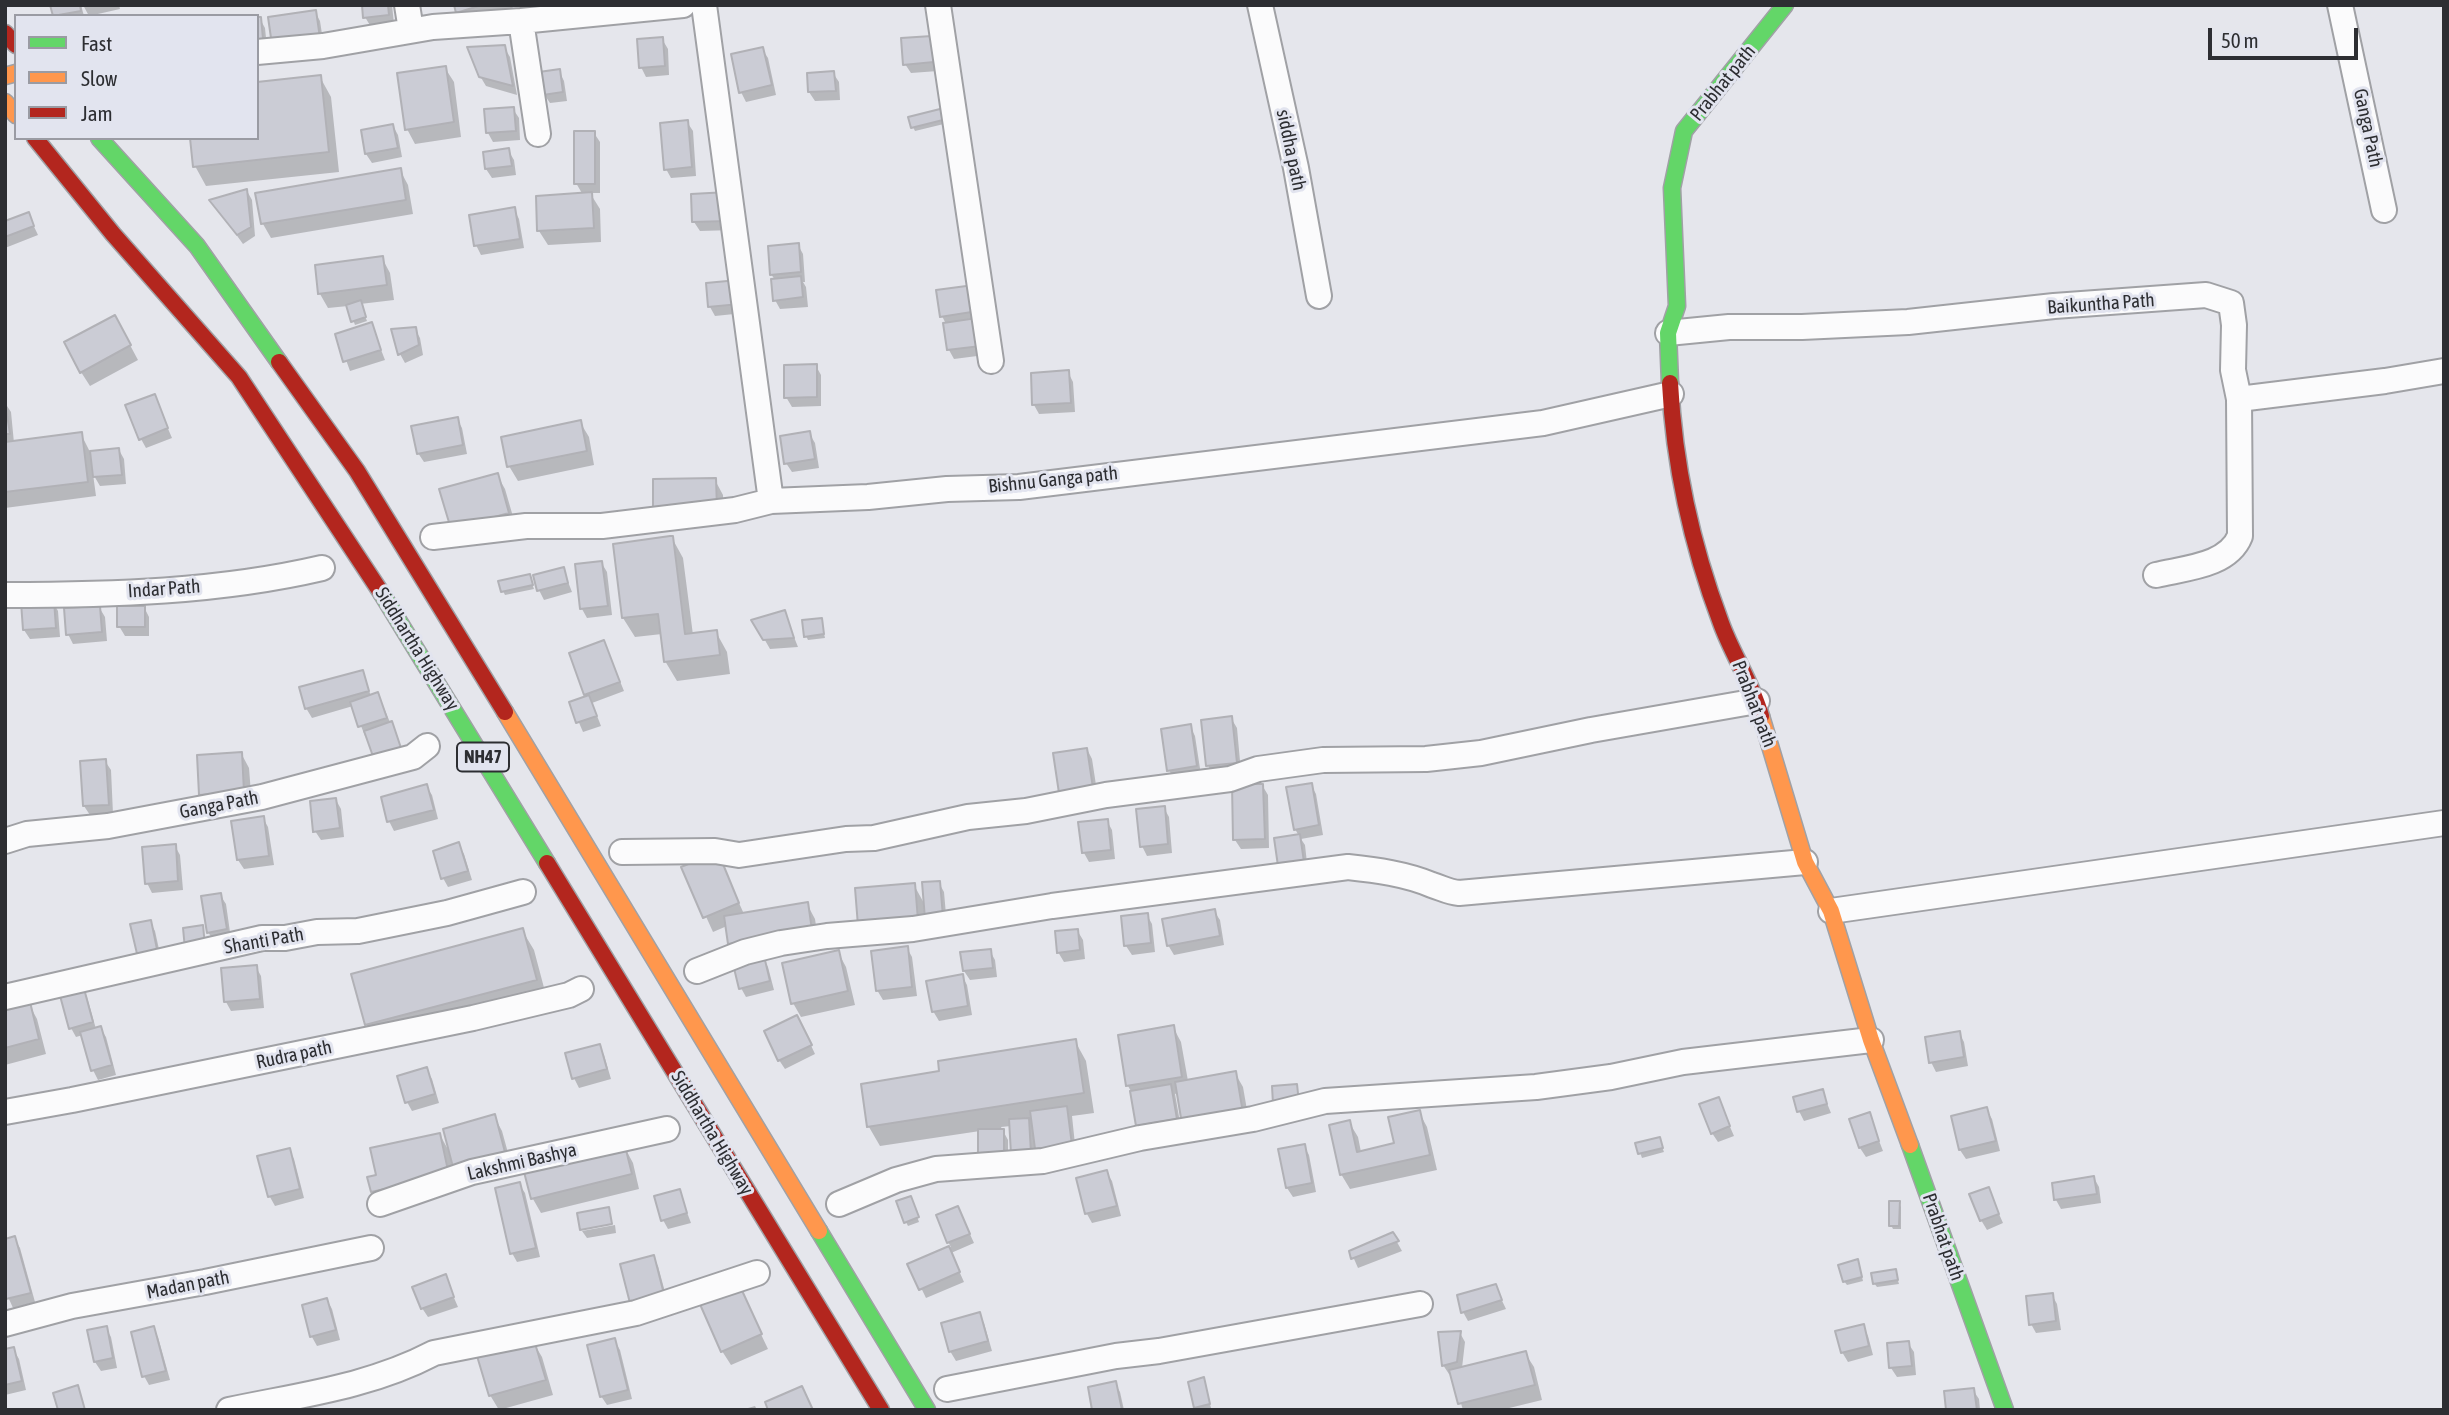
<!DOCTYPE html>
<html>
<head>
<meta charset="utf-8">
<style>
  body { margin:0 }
  #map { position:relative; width:2449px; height:1415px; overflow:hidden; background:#e5e6ec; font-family:"Asap Condensed",sans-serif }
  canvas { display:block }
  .frame { position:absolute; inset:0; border:7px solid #2d2e32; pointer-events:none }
  .legend { position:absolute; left:14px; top:14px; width:245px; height:126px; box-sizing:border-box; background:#e2e4ef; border:2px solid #9a9ba3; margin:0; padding:9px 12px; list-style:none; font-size:21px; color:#2d2e32 }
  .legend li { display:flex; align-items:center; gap:14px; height:35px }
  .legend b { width:35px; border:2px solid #9a9ba3 }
  .scale { position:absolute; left:2208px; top:28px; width:150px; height:32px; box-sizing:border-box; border:4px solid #2d2e32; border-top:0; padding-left:9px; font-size:21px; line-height:24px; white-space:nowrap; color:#2d2e32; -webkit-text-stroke:5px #e2e4ef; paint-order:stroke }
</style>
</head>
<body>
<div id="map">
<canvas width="2449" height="1415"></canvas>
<div class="frame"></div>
<ul class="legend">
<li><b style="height:9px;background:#63d668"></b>Fast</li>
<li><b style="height:9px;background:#ff974d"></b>Slow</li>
<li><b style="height:9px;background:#b3261e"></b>Jam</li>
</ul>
<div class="scale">50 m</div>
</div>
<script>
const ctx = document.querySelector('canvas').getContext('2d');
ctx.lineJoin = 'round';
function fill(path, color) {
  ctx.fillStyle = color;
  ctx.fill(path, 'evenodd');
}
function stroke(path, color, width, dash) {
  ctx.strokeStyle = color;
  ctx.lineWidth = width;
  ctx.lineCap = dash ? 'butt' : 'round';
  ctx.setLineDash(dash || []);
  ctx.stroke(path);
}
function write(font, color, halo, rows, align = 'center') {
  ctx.font = font + ' "Asap Condensed",sans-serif';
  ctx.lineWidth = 6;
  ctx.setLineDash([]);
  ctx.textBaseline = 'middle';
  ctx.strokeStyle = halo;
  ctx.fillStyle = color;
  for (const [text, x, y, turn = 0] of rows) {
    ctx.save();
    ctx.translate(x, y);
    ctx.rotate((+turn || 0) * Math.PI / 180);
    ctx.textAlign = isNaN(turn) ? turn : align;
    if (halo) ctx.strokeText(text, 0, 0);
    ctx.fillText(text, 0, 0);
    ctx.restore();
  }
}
const shadow = new Path2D(`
  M52 5H81L84 16H55Z
  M83 5H119L120 9 89 16Z
  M364 5H392L394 24 371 27 365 17Z
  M456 5H512L514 12 466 27Z
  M315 12 320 21 324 47 270 19Z
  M257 19H260L265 28 267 48 257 49Z
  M931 38 938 71 911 73 905 64Z
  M662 39 668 49 669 75 646 77 641 67Z
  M504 47 510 57 517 95 486 86 480 76Z
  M762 49 768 58 776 95 746 102 741 92Z
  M445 68 454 82 461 137 415 144 407 129Z
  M559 71 564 81 567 101 550 103 544 94Z
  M833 73 839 82 840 100 815 101 809 92 808 74Z
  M320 77 331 97 339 172 206 186 195 166 257 138Z
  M513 109 519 118 520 140 493 142 488 133Z
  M944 110 948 123 915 131 913 127Z
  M687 122 693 131 696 176 671 178 666 169Z
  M393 126 398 135 402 157 372 163 366 154Z
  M594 133 600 142V193H590L600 209 601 242 548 245 539 231 583 195 576 183Z
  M508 150 514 160 516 175 492 178 486 169Z
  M400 170 408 185 413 214 271 238 263 224Z
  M247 191 252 200 255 236 243 244 212 201Z
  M693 196 734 230 700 231 694 222Z
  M514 209 519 219 524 248 481 255 476 245Z
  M28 214 38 235 5 248V223Z
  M798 245 803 254 805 282H803L806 287 808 307 780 309 775 300V280L771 274Z
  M382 258 390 273 394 300 360 304 367 321 355 325 348 306 328 308 320 294Z
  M973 286 985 355 954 359 949 350 946 324 942 316Z
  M743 291 744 313 715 316 710 307Z
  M371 324 385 360 350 371 337 335Z
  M415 329 420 338 423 355 405 363 400 354Z
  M123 332 138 360 90 386 81 372Z
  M816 366 821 375V406L792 407 786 397Z
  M1068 372 1073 382 1075 412 1039 414 1034 405Z
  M154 396 172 438 146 448 141 439Z
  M5 403 11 412 14 443 81 434 90 452 119 450 124 459 126 484 100 486 93 474 96 496 5 508Z
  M457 419 462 428 467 454 424 462 418 453Z
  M580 422 589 437 594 465 518 481 509 466Z
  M809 433 815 443 819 468 792 472 786 463Z
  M497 475 505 489 516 527 461 543Z
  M715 480 723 495 724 522 663 523Z
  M672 538 683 558 693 635 716 632 727 652 730 674 677 681 665 661 662 634 635 637 623 618Z
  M601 562 607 572 612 615 587 618 582 609 577 566Z
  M563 569 572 592 544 600 539 590Z
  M529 576 534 589 505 595 503 591Z
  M53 602 58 611 60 637 30 639 24 630 23 604Z
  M99 607 105 617 107 641 73 644 68 634Z
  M144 607 149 617V636H125L119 626Z
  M784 612 798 647 770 649 754 621Z
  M821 620 825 638 808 640 806 636Z
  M604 642 624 691 592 703 601 726 583 732 571 704 588 698 586 694Z
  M362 672 371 696 377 694 382 703 406 761 365 736 353 706 312 718 306 708Z
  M1231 718 1237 728 1241 772 1213 775 1208 765Z
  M1190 726 1195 736 1201 775 1174 779 1169 770Z
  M1087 749 1092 759 1098 798 1066 802Z
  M241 753 249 768 252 806 209 809 201 794Z
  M105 761 111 770 113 814 90 815 84 806Z
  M1262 785 1268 795 1269 848 1241 849 1235 840Z
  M1311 785 1316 794 1323 835 1301 839 1305 845 1308 872 1285 875 1299 836 1295 829Z
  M426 786 432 795 438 819 394 831 389 821Z
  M336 800 341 809 344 837 321 840 315 831Z
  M1164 808 1169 817 1172 853 1147 856 1142 846Z
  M263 818 268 827 274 865 244 869 238 860 233 822Z
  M1107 821 1112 830 1115 859 1089 862 1084 853Z
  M458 845 464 854 472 880 448 887 443 878Z
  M175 846 180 855 183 890 152 893 147 883Z
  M717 854 744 914 807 904 815 919 819 945 738 958 730 943 727 926 713 932 684 868Z
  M939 883 944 892 947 926 932 927 923 913 925 935 869 940 914 885 925 905Z
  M220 895 226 904 231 939 214 941 208 932Z
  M1214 911 1220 920 1224 945 1174 955 1168 945Z
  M1147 915 1152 924 1155 952 1132 955 1126 946Z
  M150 922 155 931 162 963 145 967Z
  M522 930 534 950 547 999 378 1044 366 1024Z
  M1077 930 1083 940 1085 959 1064 962 1058 952Z
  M907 948 912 957 917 996 883 1000 877 990Z
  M990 951 995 960 997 977 970 980 964 971Z
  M838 952 846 967 855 1005 801 1017 793 1003Z
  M763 958 768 967 774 990 746 997 741 988Z
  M256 967 261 976 264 1008 231 1011 226 1002Z
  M962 976 967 985 972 1015 939 1021 933 1011Z
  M82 987 87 997 96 1029 100 1028 106 1037 116 1075 98 1080 93 1070 83 1035 76 1037 71 1028Z
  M29 1004 37 1019 46 1054 5 1065V1010Z
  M802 1026 815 1054 785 1069 779 1060Z
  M1173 1027 1181 1042 1188 1081 1235 1073 1243 1087 1250 1127 1178 1093 1175 1094 1181 1128 1143 1135 1138 1126 1132 1093 1128 1086 1120 1036Z
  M1959 1033 1964 1042 1968 1066 1936 1072 1931 1062Z
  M1075 1041 1086 1061 1094 1113 1072 1116 1076 1154 1042 1158 1034 1145 1035 1162 1011 1126 1001 1127 1008 1140V1165L980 1131 880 1146 869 1127 863 1085 941 1073Z
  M599 1046 604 1055 611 1079 579 1088 574 1078Z
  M426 1069 432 1079 439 1103 412 1111 407 1102Z
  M1822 1091 1831 1113 1804 1121 1799 1111Z
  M1718 1099 1734 1136 1718 1142 1712 1133Z
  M1986 1109 1992 1119 2000 1151 1966 1159 1960 1150Z
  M1419 1112 1427 1127 1437 1170 1350 1189 1341 1174 1349 1122 1358 1137 1361 1152 1396 1145Z
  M1869 1115 1883 1151 1866 1157 1860 1148Z
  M494 1116 502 1131 513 1171 451 1162 456 1190 381 1206 372 1191 378 1176 440 1135 450 1153Z
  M1659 1139 1664 1152 1642 1158 1637 1144Z
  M1304 1146 1309 1155 1316 1192 1293 1197 1287 1188Z
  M625 1148 633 1163 639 1189 541 1213 533 1199 526 1173Z
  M289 1150 294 1159 304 1198 275 1206 270 1197 260 1157Z
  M1106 1172 1112 1181 1121 1216 1092 1223 1087 1214 1078 1179Z
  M2094 1178 2099 1187 2101 1203 2061 1209 2056 1200 2054 1185Z
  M519 1184 525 1193 540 1257 517 1262 512 1253Z
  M1988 1189 2003 1223 1987 1230 1981 1220Z
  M679 1191 691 1223 668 1229 663 1220Z
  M912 1202 919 1222 908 1226 906 1222Z
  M1899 1203 1901 1207V1229H1893L1891 1225Z
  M958 1208 974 1243 951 1253 964 1282 926 1298 910 1265 951 1247 948 1242Z
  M615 1225 616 1233 587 1238 582 1231Z
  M1393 1235 1402 1251 1358 1268 1351 1252Z
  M14 1238 20 1248 35 1302 13 1308 5 1290V1241Z
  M653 1257 658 1266 669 1307 638 1316Z
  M1859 1265 1863 1281 1847 1285 1844 1281Z
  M1895 1271 1899 1284 1877 1287 1874 1283Z
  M445 1277 458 1307 428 1317 422 1308Z
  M738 1286 768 1349 731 1365 722 1351Z
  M1495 1286 1506 1309 1468 1321 1463 1312Z
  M2052 1295 2057 1304 2061 1330 2036 1333 2031 1324Z
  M327 1300 332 1309 340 1340 317 1346 312 1337 304 1306Z
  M979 1314 984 1323 992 1351 956 1361 950 1351Z
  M1863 1326 1868 1336 1873 1355 1848 1362 1842 1352Z
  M106 1328 111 1337 117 1368 101 1371 95 1362Z
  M153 1328 158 1337 170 1380 149 1385 144 1376Z
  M1460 1333 1465 1342 1462 1368 1525 1353 1534 1367 1542 1400 1501 1410H1463L1452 1373 1449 1374 1443 1365Z
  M614 1340 620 1350 632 1399 607 1405 601 1396Z
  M533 1342 542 1357 553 1395 499 1410 490 1395Z
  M1908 1343 1914 1352 1916 1375 1897 1377 1891 1368 1889 1345Z
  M13 1349 19 1359 26 1390 5 1395V1351Z
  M1115 1383 1120 1392 1124 1410H1094Z
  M1205 1383 1211 1408 1198 1410 1196 1407Z
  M1973 1390 1979 1399 1980 1410H1948Z
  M755 1406 757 1410H741Z`);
const building = new Path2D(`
  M50 5H80L81 11 53 16Z
  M362 5H388L389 15 363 18Z
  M454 5H482L456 13Z
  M316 10 320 38 272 45 268 17Z
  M257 17H261L263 39H257Z
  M932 36 934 62 903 65 901 38Z
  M663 37 665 66 639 68 637 39Z
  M505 45 513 86 479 77 467 47Z
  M763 47 772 85 739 93 731 54Z
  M446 66 454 122 405 130 397 73Z
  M560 69 563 92 543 95 539 72Z
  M834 71 836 91 808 92 807 73Z
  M321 75 329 152 193 167 190 138H257V82Z
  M514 107 516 131 486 133 484 109Z
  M944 108 947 119 911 128 908 117Z
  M688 120 692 167 664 170 660 123Z
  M393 124 398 148 365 154 361 130Z
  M574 131H595V184H574Z
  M509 148 512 166 485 169 483 152Z
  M401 168 406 200 261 224 255 193Z
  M247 189 251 227 237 235 209 200Z
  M592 192 594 228 537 231 536 196Z
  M728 192 729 221 692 222 691 194Z
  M515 207 520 239 474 246 469 215Z
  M29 212 34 226 5 237V221Z
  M799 243 801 272 770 275 768 246Z
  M383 256 387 285 318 294 315 265Z
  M801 276 803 297 773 301 771 279Z
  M738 280 740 304 708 307 706 283Z
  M974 285 978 311 940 317 936 290Z
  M361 300 366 317 351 322 346 305Z
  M115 315 131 345 80 373 64 342Z
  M977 318 981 346 947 350 943 323Z
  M372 322 381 350 343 362 335 334Z
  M416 327 419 345 398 355 391 329Z
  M817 364V397L784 398V365Z
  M1069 370 1071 403 1032 405 1031 373Z
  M155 394 168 428 139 440 125 405Z
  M5 401 10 434H5Z
  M458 417 463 445 417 454 411 426Z
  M581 420 587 451 507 467 501 437Z
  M810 431 815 459 784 464 780 436Z
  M82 432 88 482 5 492V442Z
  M119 448 122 475 93 477 90 451Z
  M498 473 509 513 451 529 439 489Z
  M716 478 717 508 653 509V479Z
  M670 536H673L685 634 717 630 720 655 664 662 658 614 622 618 613 544Z
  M602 561 608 606 580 609 575 564Z
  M564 567 568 583 537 591 533 575Z
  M530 574 533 585 501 592 498 581Z
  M54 600 56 628 23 630 21 602Z
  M100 606 102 632 66 635 64 608Z
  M117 606H145V627H117Z
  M785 610 794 638 763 640 751 620Z
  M822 618 824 634 804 637 802 620Z
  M604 640 620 682 584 695 569 653Z
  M363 670 369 691 305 709 299 687Z
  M378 692 387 718 358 727 350 702Z
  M589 695 597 716 576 723 569 702Z
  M1232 716 1237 763 1206 766 1201 720Z
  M392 721 402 751 375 762 364 731Z
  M1191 724 1197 766 1167 771 1161 729Z
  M1087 748 1093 788 1059 793 1053 753Z
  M242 752 244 792 199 795 197 755Z
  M106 759 109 805 83 806 80 761Z
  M1312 783 1319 825 1294 830 1286 787Z
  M427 784 434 810 387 822 381 797Z
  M1232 784H1263L1265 839 1233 840Z
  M336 798 340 828 313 832 310 801Z
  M1165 806 1168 844 1140 847 1136 809Z
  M264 816 269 856 237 860 231 821Z
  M1108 819 1111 850 1082 853 1078 822Z
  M1300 834 1304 862 1278 866 1274 838Z
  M459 842 468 871 441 879 433 851Z
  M176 844 178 881 145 884 142 847Z
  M718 852 739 903 703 918 681 867Z
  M940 881 943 917 925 919 922 882Z
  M915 883 918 920 858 926 855 888Z
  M221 893 227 929 207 933 201 896Z
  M808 902 812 930 728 944 724 916Z
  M1215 909 1220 936 1167 946 1162 919Z
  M1148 913 1151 943 1124 946 1121 916Z
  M151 920 158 954 138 958 130 924Z
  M203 925 205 946 185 949 183 928Z
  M523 928 537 980 365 1025 351 974Z
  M1078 929 1080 950 1057 953 1055 931Z
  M908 946 912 987 876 991 871 951Z
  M991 949 993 968 963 971 960 952Z
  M839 950 848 991 791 1004 782 963Z
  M764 956 770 981 739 989 733 964Z
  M257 965 260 999 224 1002 221 968Z
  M963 974 968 1006 932 1012 926 981Z
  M83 985 93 1022 69 1029 59 992Z
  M30 1002 39 1039 5 1048V1009Z
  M797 1015 812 1045 778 1061 764 1031Z
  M1174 1025 1182 1077 1126 1086 1118 1035Z
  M101 1026 112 1065 91 1071 80 1032Z
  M1960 1031 1964 1057 1929 1063 1925 1037Z
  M1076 1039 1084 1093 867 1127 861 1084 939 1071 938 1061Z
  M600 1044 607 1069 572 1079 565 1053Z
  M427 1067 435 1094 405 1103 397 1076Z
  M1236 1071 1243 1113 1182 1124 1175 1082Z
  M1171 1084 1177 1119 1136 1126 1130 1091Z
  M1297 1084 1299 1103 1273 1104 1272 1086Z
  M1823 1089 1827 1104 1797 1112 1793 1097Z
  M1719 1097 1730 1126 1711 1134 1699 1104Z
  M1067 1106 1072 1145 1035 1149 1030 1111Z
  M1987 1107 1996 1141 1959 1150 1951 1116Z
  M1420 1110 1430 1155 1340 1175 1329 1125 1350 1120 1357 1152 1394 1143 1388 1117Z
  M1870 1112 1879 1141 1859 1148 1849 1119Z
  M495 1114 506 1156 454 1171 443 1129Z
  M1029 1118 1031 1153 1011 1154 1009 1119Z
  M978 1129H1004V1156L978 1157Z
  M440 1133 449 1175 371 1192 367 1177 376 1175 370 1148Z
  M1660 1137 1663 1148 1638 1154 1635 1143Z
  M1305 1144 1312 1183 1286 1188 1278 1149Z
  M625 1146 632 1174 531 1199 524 1172Z
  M290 1148 300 1189 268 1197 257 1156Z
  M1107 1170 1117 1206 1085 1214 1076 1178Z
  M2094 1176 2097 1194 2054 1200 2052 1183Z
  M520 1182 536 1248 510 1254 495 1188Z
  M1989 1187 1999 1214 1980 1221 1969 1194Z
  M680 1189 687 1213 661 1221 654 1196Z
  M911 1196 919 1217 904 1223 896 1201Z
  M1889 1201H1900L1899 1226H1889Z
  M958 1206 970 1234 947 1243 936 1215Z
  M609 1207 612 1224 580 1230 577 1213Z
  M1393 1232 1399 1241 1351 1259 1349 1251Z
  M15 1236 31 1293 6 1299 5 1239Z
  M949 1246 960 1272 919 1290 907 1264Z
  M654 1255 665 1298 631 1307 620 1264Z
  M1858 1259 1862 1277 1843 1282 1838 1265Z
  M1896 1269 1898 1280 1873 1284 1871 1273Z
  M446 1274 454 1297 421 1309 412 1287Z
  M739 1284 762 1334 721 1352 699 1302Z
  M1496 1284 1502 1300 1461 1313 1457 1295Z
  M2053 1293 2056 1321 2029 1325 2026 1296Z
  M327 1298 336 1330 310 1337 302 1305Z
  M980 1312 988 1341 949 1352 941 1323Z
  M1864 1324 1869 1346 1841 1353 1835 1331Z
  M107 1326 113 1358 94 1362 87 1330Z
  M154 1326 166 1371 142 1377 131 1332Z
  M1461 1331 1457 1362 1442 1366 1438 1332Z
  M615 1338 628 1390 600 1397 587 1345Z
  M534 1340 546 1380 489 1396 477 1356Z
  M1909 1341 1912 1366 1889 1368 1887 1343Z
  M14 1347 22 1381 5 1385V1349Z
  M1526 1351 1535 1385 1458 1404 1449 1370Z
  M1204 1377 1210 1404 1194 1408 1188 1382Z
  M1116 1381 1122 1410H1092L1088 1387Z
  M78 1385 85 1410H58L53 1393Z
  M802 1386 813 1410H768L765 1402Z
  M1974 1388 1977 1410H1946L1944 1391Z`);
const street = new Path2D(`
  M407 5 411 30
  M704 5 771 501
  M938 5 991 361
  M1260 5 1296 168 1319 296
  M2340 5 2384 210
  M521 21 538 134
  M257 52 323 46 433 27 521 21 683 5
  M1668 333 1729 327H1802L1908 322 2054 306 2206 295 2231 303 2234 325 2233 370 2239 399 2385 381 2444 371
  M433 537 526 526H602L735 510 771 501 868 497 947 489 1019 487 1543 423 1671 394
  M2156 575C2185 568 2228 566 2240 536L2239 399
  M5 595C111 595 219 592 322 568
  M5 841 27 834 108 826 262 797 413 757 427 746
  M622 852 715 851 739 855 846 839 874 838 968 817 1026 811 1106 795 1230 779 1258 769 1323 760 1426 759 1481 753 1591 730 1757 701
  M1831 911 2444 823
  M697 971 745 952 781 943 827 936 913 929 1052 906 1348 867C1376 870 1406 874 1432 885 1442 888 1448 892 1459 893L1805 862
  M5 997 262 938H285L317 932 358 931 447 913 523 892
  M5 1112 72 1100 473 1018 569 995 581 989
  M380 1204 472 1172 667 1129
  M839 1204 896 1180 936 1169 1043 1161 1140 1138 1253 1119 1325 1101 1536 1087 1611 1077 1683 1062 1871 1040
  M5 1324 72 1306 205 1282 371 1248
  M947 1389 1116 1356 1159 1351 1420 1304
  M229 1410C300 1395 369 1387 434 1353L636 1313 757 1273`);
const fast = new Path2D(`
  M99 138 197 246 279 362
  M1670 383 1668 333 1677 306 1672 188 1684 131 1785 5
  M382 594 547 863
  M1910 1145 2005 1410
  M819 1231 927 1410`);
const slow = new Path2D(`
  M5 76 16 73
  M5 102 16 115
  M505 712 819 1231
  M1761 716 1805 862 1831 911 1871 1040 1910 1145`);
const jam = new Path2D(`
  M5 33 16 45
  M35 138 113 234 239 377 382 594
  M279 362 357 471 505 712
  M1670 383C1674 464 1692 546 1721 623 1732 654 1752 683 1761 716
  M547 863 881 1410`);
const shields = [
  [483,757,52]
];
const shieldNames = [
  ["NH47",483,757]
];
const streetNames = [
  ["Prabhat path",1723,83,-51],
  ["Ganga Path",2368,128,78],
  ["siddha path",1291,150,78],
  ["Baikuntha Path",2101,304,-4],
  ["Bishnu Ganga path",1053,480,-6],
  ["Indar Path",164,589,-4],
  ["Siddhartha Highway",417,649,58],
  ["Prabhat path",1754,704,69],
  ["Ganga Path",219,805,-11],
  ["Shanti Path",264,941,-10],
  ["Rudra path",294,1055,-12],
  ["Siddhartha Highway",712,1133,59],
  ["Lakshmi Bashya",522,1162,-13],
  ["Prabhat path",1943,1237,71],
  ["Madan path",188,1285,-11]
];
fill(shadow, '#0003');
fill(building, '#cbccd5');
stroke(building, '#b1b1b6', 2);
stroke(street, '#a0a1a5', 28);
stroke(fast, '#a0a1a5', 19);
stroke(slow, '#a0a1a5', 19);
stroke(jam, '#a0a1a5', 19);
stroke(street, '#fbfbfc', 24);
stroke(fast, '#63d668', 16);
stroke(slow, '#ff974d', 16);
stroke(jam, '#b3261e', 16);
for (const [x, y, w] of shields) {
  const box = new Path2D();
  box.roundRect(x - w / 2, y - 14.5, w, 29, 5);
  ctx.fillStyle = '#e2e4ef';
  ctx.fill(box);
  stroke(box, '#2d2e32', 2);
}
write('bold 18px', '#2d2e32', null, shieldNames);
write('19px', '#2d2e32', '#e2e4ef', streetNames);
</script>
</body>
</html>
